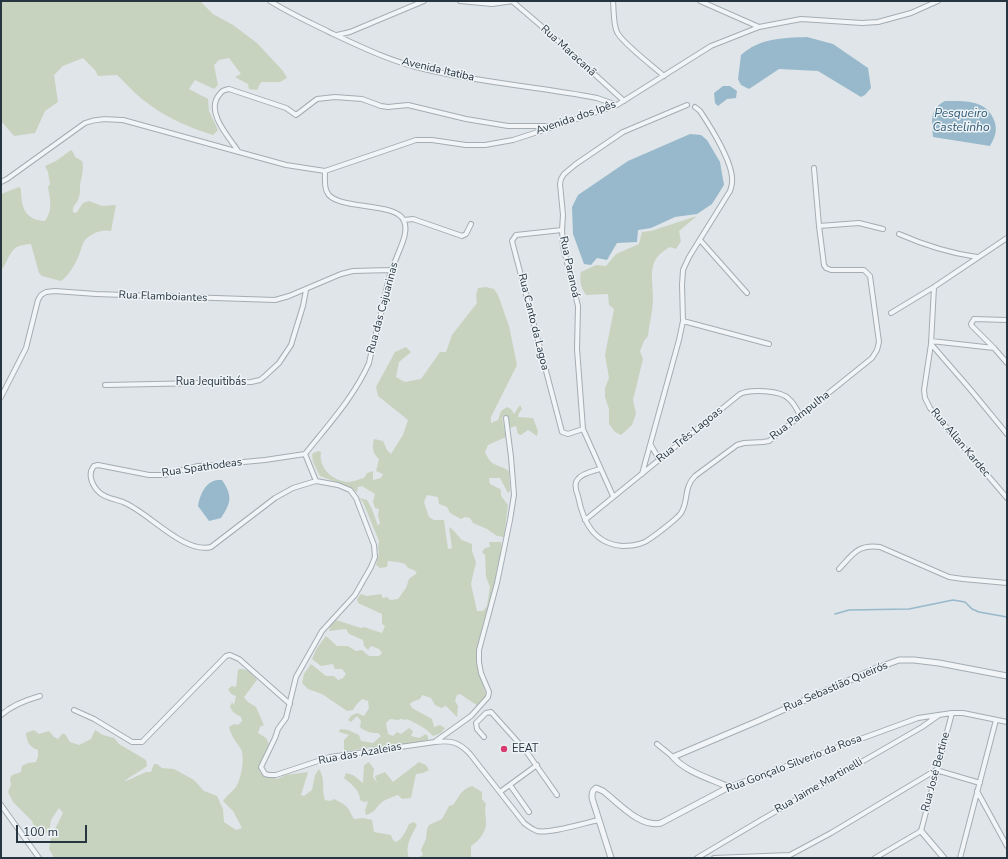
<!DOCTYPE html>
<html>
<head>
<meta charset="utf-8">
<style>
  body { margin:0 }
  #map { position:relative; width:1008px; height:859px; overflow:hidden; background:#dfe5e9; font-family:"Nunito Sans",sans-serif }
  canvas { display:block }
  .frame { position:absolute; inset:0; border:2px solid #273541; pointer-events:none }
  .scale { position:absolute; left:16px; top:825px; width:71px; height:18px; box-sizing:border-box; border:2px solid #273541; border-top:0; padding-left:5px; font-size:12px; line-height:14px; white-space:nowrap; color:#273541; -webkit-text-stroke:3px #eef3f6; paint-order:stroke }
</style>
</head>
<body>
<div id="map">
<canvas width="1008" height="859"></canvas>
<div class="frame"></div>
<div class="scale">100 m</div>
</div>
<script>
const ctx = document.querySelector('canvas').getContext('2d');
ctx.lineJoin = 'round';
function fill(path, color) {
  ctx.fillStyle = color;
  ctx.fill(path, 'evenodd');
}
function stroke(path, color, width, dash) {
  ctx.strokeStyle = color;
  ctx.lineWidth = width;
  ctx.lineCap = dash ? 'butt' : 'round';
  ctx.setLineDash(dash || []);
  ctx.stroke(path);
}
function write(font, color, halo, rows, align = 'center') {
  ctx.font = font + ' "Nunito Sans",sans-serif';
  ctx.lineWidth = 3;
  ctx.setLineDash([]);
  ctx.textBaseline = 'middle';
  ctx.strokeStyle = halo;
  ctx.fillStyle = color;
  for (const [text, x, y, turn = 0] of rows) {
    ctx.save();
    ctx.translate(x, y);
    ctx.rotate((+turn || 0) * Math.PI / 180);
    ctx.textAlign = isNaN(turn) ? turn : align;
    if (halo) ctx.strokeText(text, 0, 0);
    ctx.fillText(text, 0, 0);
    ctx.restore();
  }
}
const green = new Path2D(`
  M1 1H200L213 14 233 25 257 43 283 71 287 78 280 82H261L257 90 249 89 248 84 235 77 241 74 229 58 219 60 214 65 218 85 214 89 195 80 189 89 208 99 209 111 218 130 213 135C187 127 163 116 142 99 133 92 126 83 117 75L98 76 95 70 83 58 63 66 54 75 58 102 45 111 35 133 14 136 1 121Z
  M71 150 73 152 75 157 82 161C85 170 80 179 80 188 80 191 80 194 79 197 78 203 72 205 73 212L75 213 77 212 83 203 89 201 102 206 116 205 111 231C102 229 92 233 85 240 82 244 81 250 79 255 75 265 69 275 61 281L42 276 39 273 31 244C11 245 12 252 3 268L1 269V194L19 187 21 189C21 206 24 220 45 221 53 210 50 199 48 187L50 184 48 172 45 166 56 161Z
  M697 216 679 231 681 241 676 249 670 247C644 261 654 279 653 302 652 314 649 325 648 336L644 341 640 351 643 359 633 400 636 414 632 425 621 435 615 432 609 424V409L605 397V388L609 378 605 355 614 309 609 305 608 294 586 295C581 288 579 280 581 272L596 265 606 266 616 254 639 244 642 232 651 231Z
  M486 287 494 289 498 295 509 326 517 365 491 417V423L498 420 501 411 507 407 511 409 514 414 520 405 522 409 519 413 518 417 533 418 538 431 537 436 528 430 521 435 518 434 516 426 510 428 508 419 504 415 502 418 506 437 488 445 485 452C492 468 497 463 509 471L510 491 508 493 500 478H489L490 484 500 489 501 491V496L508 505 504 537 497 536 487 529 473 523 470 518 465 517 461 519 450 513 447 507 439 504 438 497 427 495 424 502 429 517 434 520H444L448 549 452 548 449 527 453 530 462 540 472 544V551L476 562 471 584 477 611H483L487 606 490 587 486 577 485 555 482 552 485 548 490 547 489 542H501L502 549C497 568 494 587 490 606 486 623 477 639 476 656 476 670 483 682 486 695L481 704 478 706 460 694 457 695 455 701 458 706 457 717 446 706 441 708 435 705 431 698 422 695 420 699 412 702 410 704 412 708 432 719 434 727 440 725 445 728 441 733 433 736C425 727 417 724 407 719L406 720 401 719 398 720 390 719 386 723 388 734 393 736 397 732 401 734 409 728 413 731 411 736 419 738 426 734 428 737V740L417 743 374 748 371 747 349 751H344V740L349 735 339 732 340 729 348 730 359 735 361 741 373 743 381 736 378 733C372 733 365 732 360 727L361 721 357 716 351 722 348 720 352 715 357 713 364 716 369 708 368 701 362 699 357 704 353 710 347 711 322 694 308 689 302 683 304 674 311 664 326 676H334L338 680 343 678 346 674 342 669H335L333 664 321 666 312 659 317 648 326 636 337 646H348L356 651 362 650 369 656H379L382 653 379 649 371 646 368 650 364 646 363 640 349 634 346 629 329 631 330 626 336 620 361 628 364 627 382 633 385 626 382 624V614L358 603 357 599 361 594 367 596 381 594 383 598 387 597 390 600 398 599 406 588 409 579 417 573 414 570 408 568 405 564 398 562 388 561 387 567 380 568 376 565 379 552 378 549 379 541 363 502 359 498 367 500 372 509 378 526 380 523 378 515 379 509 375 508 373 502 375 494 362 486 358 487 357 492H356L352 488 320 476 313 462 312 454 318 451 321 452C318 468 333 481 348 482 353 482 359 479 364 478L367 473 373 471V480L381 478 383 474 376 471 379 459C372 453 372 447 374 439L383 441 387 450 391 454 403 435 408 420 378 396 376 387 395 352 406 347 411 352 399 362 396 377 405 382 421 379 440 352H446L452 335 477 303 476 295 478 288Z
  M240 669C248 669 253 673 257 680L244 697 248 702 256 707 264 725 260 727 258 733 266 738 269 744 259 767 260 773 277 779 286 775 308 772 301 795 304 796 312 790 315 775 319 769C326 779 321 789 325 800L330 801 334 799C348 806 347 806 354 819L363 818 372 820 374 832 391 835 393 840 396 842C403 839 406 830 409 824L414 822 417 825C412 835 404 846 409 858H54L49 849 51 837 63 813 59 808 51 820 49 832 38 836 32 821 13 802 8 792 11 785 10 779 12 775 21 772 22 766 28 763 36 762 38 756V750C29 747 27 742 26 733L34 730 39 734 49 731 54 737 58 739 62 734H65L70 742 79 745 91 739 95 730 103 735 114 738 119 744 146 760 147 766C140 772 131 775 124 782L146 772H151L154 764H157L162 768 174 769 194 780 204 791 217 796 223 809 224 822 236 830 242 828 233 811 223 801C227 795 232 792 236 787 241 779 244 762 242 752 240 745 231 738 229 727L234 724 238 725 242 721 241 717 233 712 230 707 232 702 234 705 236 696 231 694 228 689 232 686 236 687 238 670Z
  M369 762 374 769 373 777 377 783 375 776 385 772 393 782 419 762 426 765 429 770 423 773 416 774 411 798 402 799 398 795C393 797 386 799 382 802 375 808 376 812 366 815L365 811 368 801 364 802 360 800C360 790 351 784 344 778L346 773 353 775 363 783 364 765Z
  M472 786 482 792V799L486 804C484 811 486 815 486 821 487 831 479 841 471 846V858H418L423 855 421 850 426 839 427 829 429 825 442 819 449 806 453 805C460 796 460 790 472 786Z`);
const water = new Path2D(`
  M807 37 833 44 868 68 871 88 865 95 861 97 818 71 779 69 749 89 741 85 738 79 741 55C760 38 782 38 807 37Z
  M723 86H730L737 91 736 98 727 99 718 106 715 103 714 93Z
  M945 101C963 101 986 99 994 120 998 130 995 137 990 146L933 137C932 121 929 109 945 101Z
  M690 134 701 135 707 140 720 162 724 185 712 204 697 214 675 217 651 228 638 230 637 242 617 243 607 260 597 258 591 265 584 264 573 234 572 207 578 195 628 161Z
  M217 480H222C233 496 231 503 221 518L209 521 198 506C200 495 205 482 217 480Z`);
const stream = new Path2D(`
  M835 614 849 610 909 609 953 600 965 602 972 609 979 612 1007 617`);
const minor = new Path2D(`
  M270 1C289 13 309 22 329 32 361 47 394 63 428 70 484 83 541 87 597 98L617 105
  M460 1 492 4 513 1
  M512 1 546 30 624 101
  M613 1C614 11 613 23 617 32 621 42 654 67 664 76
  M700 1 759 27
  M337 35 350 32 424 1
  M238 151C229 137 205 112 219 95 222 91 223 90 229 89L286 108 296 115 317 99 335 97 362 99 381 106 388 107 408 105 466 119 508 126H551
  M1 182 7 179 85 123C98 118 109 119 123 120L286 165 325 171 416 140H432L466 145H485L513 140 553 127 617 105 711 46 759 27 801 19 862 23 878 22 911 13 938 1
  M404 220 413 219 462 236 466 234 471 224
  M819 226 859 223 883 229
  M562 230 516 235 512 241 562 432 568 434 583 429
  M899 234C924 245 949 253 977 257
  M700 240 747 293
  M934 287 931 344 924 390 925 398 930 408 1007 498
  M891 313 934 287 1007 238
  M1007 320 974 319 971 324 972 326 994 348 1007 363
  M683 321 769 344
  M931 341 994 348
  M931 344 970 389 1007 434
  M105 385 251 382 260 380 265 376 279 363 291 345 303 306 306 290
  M1 397 26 348 38 300 41 295 46 292 55 291 96 294 275 300 289 296 341 274 353 271 391 270
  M651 445 652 447 659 459
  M305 454 265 460 233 463 220 465 198 466 164 475H149L98 465 94 466C87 474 92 486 100 493 107 499 117 499 125 503 149 513 184 554 211 547L275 498 293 488 316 481 338 485 350 490 356 498 374 545 375 557 371 567 355 595 322 631 296 677 286 718 278 729 275 738 261 767 265 774 269 775H276L330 757 435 742C451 740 459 742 470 754L524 823C528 826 531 829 537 831 550 834 584 823 599 820
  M600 469C594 471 582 473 578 479 574 483 576 491 578 496 583 522 594 544 623 546 633 546 643 545 651 538 657 534 678 518 681 513 689 501 683 488 695 476L737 445 744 443 763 442 769 441 872 358 877 350 879 342 870 276 864 270H831L826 268 824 265 819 226 814 168
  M642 474 679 340 683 321 682 285 683 270 689 257 730 191C731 188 732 185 732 182 734 164 710 126 700 111L695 107
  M316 481 305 454C328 425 354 397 369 363 373 344 378 325 383 306 386 290 389 274 396 259 400 248 409 232 404 221 397 201 335 211 327 192 324 187 325 177 325 171
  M613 496 583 429 577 349 578 306 563 246 562 230 563 215 560 184 561 179 564 174 576 164 623 132 687 105
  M585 520 740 394C750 389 781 390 789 399 794 403 797 410 800 415
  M839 569C853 554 858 544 880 547L949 577 963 579 1007 583
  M74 710 94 719 132 742H142L226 656 230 655 239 659 290 704
  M1 715C12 705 26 700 40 696
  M484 737 477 729 476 723 486 713 491 712 526 751 557 795
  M436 741 471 716 488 697 489 692 481 673 479 662V650L497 583 510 520 514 495 511 457 506 418
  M657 744 673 757
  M936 770 980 783
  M510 785 529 812
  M729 787 918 718 952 713H963L1007 722
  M977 791 1007 846
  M500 792 537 765
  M1 805 39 858
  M697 858 761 820 922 727 939 715
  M714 858 790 855 831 833 936 770
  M875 858 921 831 952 713
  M960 858 996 720`);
const tertiary = new Path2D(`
  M729 787C711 779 686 772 673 757L758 721 877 668 899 660H914L939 663 1007 676
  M921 831 944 858
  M611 858 592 798C592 793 592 791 596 788L603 791C619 803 640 828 661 823L729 787`);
const markers = [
  [504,749,4,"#d63c6d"]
];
const streetNames = [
  ["Rua Maracanã",568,51,42],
  ["Avenida Itatiba",438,70,13],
  ["Avenida dos Ipês",576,118,-19],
  ["Rua Paranoá",569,267,78],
  ["Rua Flamboiantes",163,297,2],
  ["Rua das Cajuarinas",383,308,-75],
  ["Rua Canto da Lagoa",533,322,76],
  ["Rua Jequitibás",211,382],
  ["Rua Pampulha",800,416,-38],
  ["Rua Três Lagoas",690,435,-39],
  ["Rua Allan Kardec",960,443,50],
  ["Rua Spathodeas",202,468,-8],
  ["Rua Sebastião Queirós",836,687,-23],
  ["Rua das Azaleias",360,754,-10],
  ["Rua Gonçalo Silverio da Rosa",794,764,-21],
  ["Rua José Bertine",936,772,-75],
  ["Rua Jaime Martinelli",819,786,-30]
];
const poiNames = [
  ["EEAT",512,749]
];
const waterNames = [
  ["Pesqueiro",961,114],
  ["Castelinho",961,128]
];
fill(green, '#c8d3bf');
fill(water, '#98b9cb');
stroke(stream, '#98b9cb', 1.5);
stroke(minor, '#a4adb3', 6);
stroke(tertiary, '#a4adb3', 7);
stroke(minor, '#f2f5f7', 4);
stroke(tertiary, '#f2f5f7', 5);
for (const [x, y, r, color] of markers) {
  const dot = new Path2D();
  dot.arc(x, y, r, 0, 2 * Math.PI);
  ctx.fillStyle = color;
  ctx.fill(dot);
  stroke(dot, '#eef3f6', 1.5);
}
write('11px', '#273541', '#eef3f6', streetNames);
write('11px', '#273541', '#eef3f6', poiNames, 'left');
write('italic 12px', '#2f5b77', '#eef3f6', waterNames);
</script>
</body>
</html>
